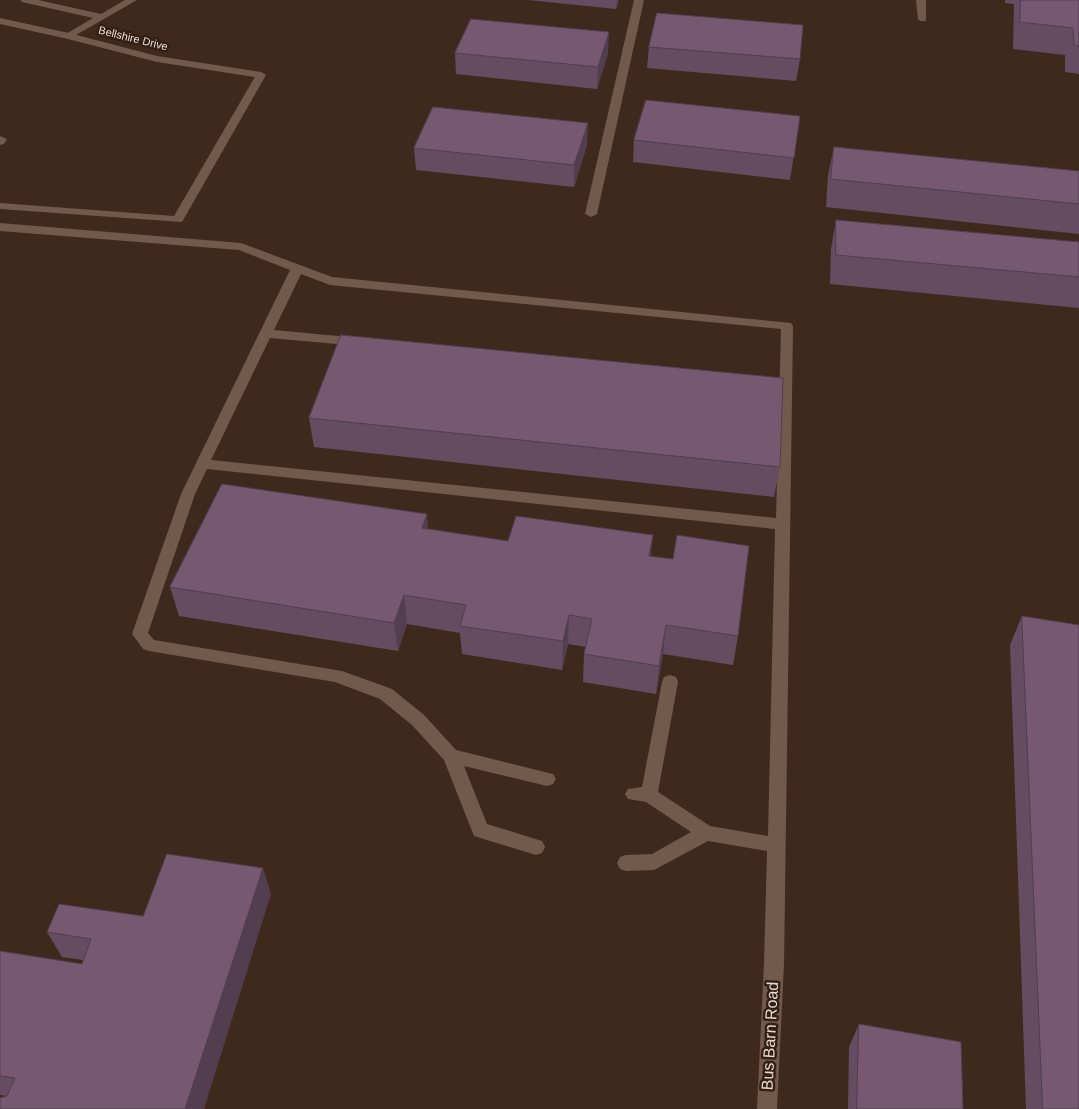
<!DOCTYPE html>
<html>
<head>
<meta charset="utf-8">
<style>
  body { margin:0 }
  canvas { display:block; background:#3f291d }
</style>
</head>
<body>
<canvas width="1079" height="1109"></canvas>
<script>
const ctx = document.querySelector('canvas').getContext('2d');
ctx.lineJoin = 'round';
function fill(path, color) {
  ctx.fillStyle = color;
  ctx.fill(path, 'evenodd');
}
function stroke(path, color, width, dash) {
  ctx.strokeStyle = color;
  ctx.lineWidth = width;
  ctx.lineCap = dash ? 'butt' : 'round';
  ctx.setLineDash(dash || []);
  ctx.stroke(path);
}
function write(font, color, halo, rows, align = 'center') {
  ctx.font = font + ' Helvetica,sans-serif';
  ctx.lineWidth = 5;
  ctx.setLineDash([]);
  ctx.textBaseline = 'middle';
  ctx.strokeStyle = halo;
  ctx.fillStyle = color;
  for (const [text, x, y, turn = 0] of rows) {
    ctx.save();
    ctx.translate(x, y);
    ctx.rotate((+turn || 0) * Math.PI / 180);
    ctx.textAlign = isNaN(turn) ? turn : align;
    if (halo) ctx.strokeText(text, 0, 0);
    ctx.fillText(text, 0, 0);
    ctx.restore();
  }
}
const lane = new Path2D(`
  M20 0H38L101 14 125 0H137L69 39 64 36 66 34 93 18 22 2Z
  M634 0H644L597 214 591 217 585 214Z
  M916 0H926V21H920L918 19Z
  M261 72 266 75 182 222 0 209V203L174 216 256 75Z
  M0 136 7 139 4 144 0 145Z
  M0 223 241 243 332 277 791 323 793 326 784 963 777 1109H757L764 963 767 851 708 841 654 870 626 871 620 869 617 863 620 857 626 855 652 854 691 832 646 802 628 799 625 794 628 789 642 787 662 682 664 677 670 675 676 677 678 682 658 792 710 826 768 836 775 529 207 469 195 494 148 633 154 640 342 671 392 689 424 715 456 750 553 774 556 779 553 784 547 786 464 766 487 824 542 841 545 847 542 853 536 855 474 836 444 760 412 725 380 699 335 682 149 651 143 649 132 634 181 494 290 270 239 250 0 231ZM301 274 330 285 781 329 776 518 211 460 270 338 359 346 365 342 359 338 274 330Z`);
const street = new Path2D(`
  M0 18 69 33 157 56 261 72 266 75 261 78 157 62 68 39 0 24Z`);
const wall = new Path2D(`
  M528 0H619L616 9Z
  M1005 0H1079V74L1065 72V55L1013 49 1014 4 1005 3Z
  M649 47 800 59 796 81 647 68Z
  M455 53H608L597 89 456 74Z
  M800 116 790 180 633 162 634 140Z
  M587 145 574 187 416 170 414 148Z
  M834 147 1079 171V234L826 207 828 175Z
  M836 220 1079 242V308L830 284 831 249Z
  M309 418 780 467 774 497 314 447Z
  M428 529 508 541 651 556 738 636 733 665 663 654 656 694 583 682 584 654 586 647 568 644 562 670 462 654 460 633 407 624 398 651 179 616 170 587Z
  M1022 616 1079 1109H1026L1010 645Z
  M271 894 7 1096 0 1095V951L82 964 83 960 62 957 47 932 143 916Z
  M859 1024 963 1109H848L849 1047Z`);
const shadedWall = new Path2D(`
  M617 0H619L616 9Z
  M609 32 608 53 597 89 598 67Z
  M588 123 587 145 574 187V165Z
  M427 514 429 543 422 528Z
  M653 535 650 565 649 556Z
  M404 595 407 624 398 651 394 623Z
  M569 615 568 644 562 670 563 641Z
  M666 625 663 654 656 694 659 666Z
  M263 868 271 894 204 1109H185Z`);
const building = new Path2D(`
  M1021 0H1079V46L1074 45 1073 28 1020 22Z
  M657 13 803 25 800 59 649 47Z
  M471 19 609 32 598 67 455 53Z
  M646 100 800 116 794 158 634 140Z
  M433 107 588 123 574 165 414 148Z
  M834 147 1079 171V204L831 179Z
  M836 220 1079 242V277L836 255Z
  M341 335 783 378 780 467 309 418Z
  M222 484 427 514 422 528 508 541 516 516 653 535 649 556 673 559 677 535 749 546 738 636 666 625 659 666 584 654 592 619 569 615 563 641 460 626 466 605 404 595 394 623 170 587Z
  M1022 616 1079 625V1109H1043Z
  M167 854 263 868 185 1109H0V1098L7 1096 15 1078 0 1076V951L82 964 91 939 47 932 59 904 143 916Z
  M859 1024 961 1042 963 1109H857Z`);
const farStreetnames = [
  ["Bellshire Drive",133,39,14]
];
const nearStreetnames = [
  ["Bus Barn Road",771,1036,-87]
];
fill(lane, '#71594c');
fill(street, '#71594c');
fill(wall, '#654c61');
fill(shadedWall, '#533e4f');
fill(building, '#765871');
stroke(building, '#533e4f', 1);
write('11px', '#e8dad2', '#341f14', farStreetnames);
write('16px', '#e8dad2', '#341f14', nearStreetnames);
</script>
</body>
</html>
